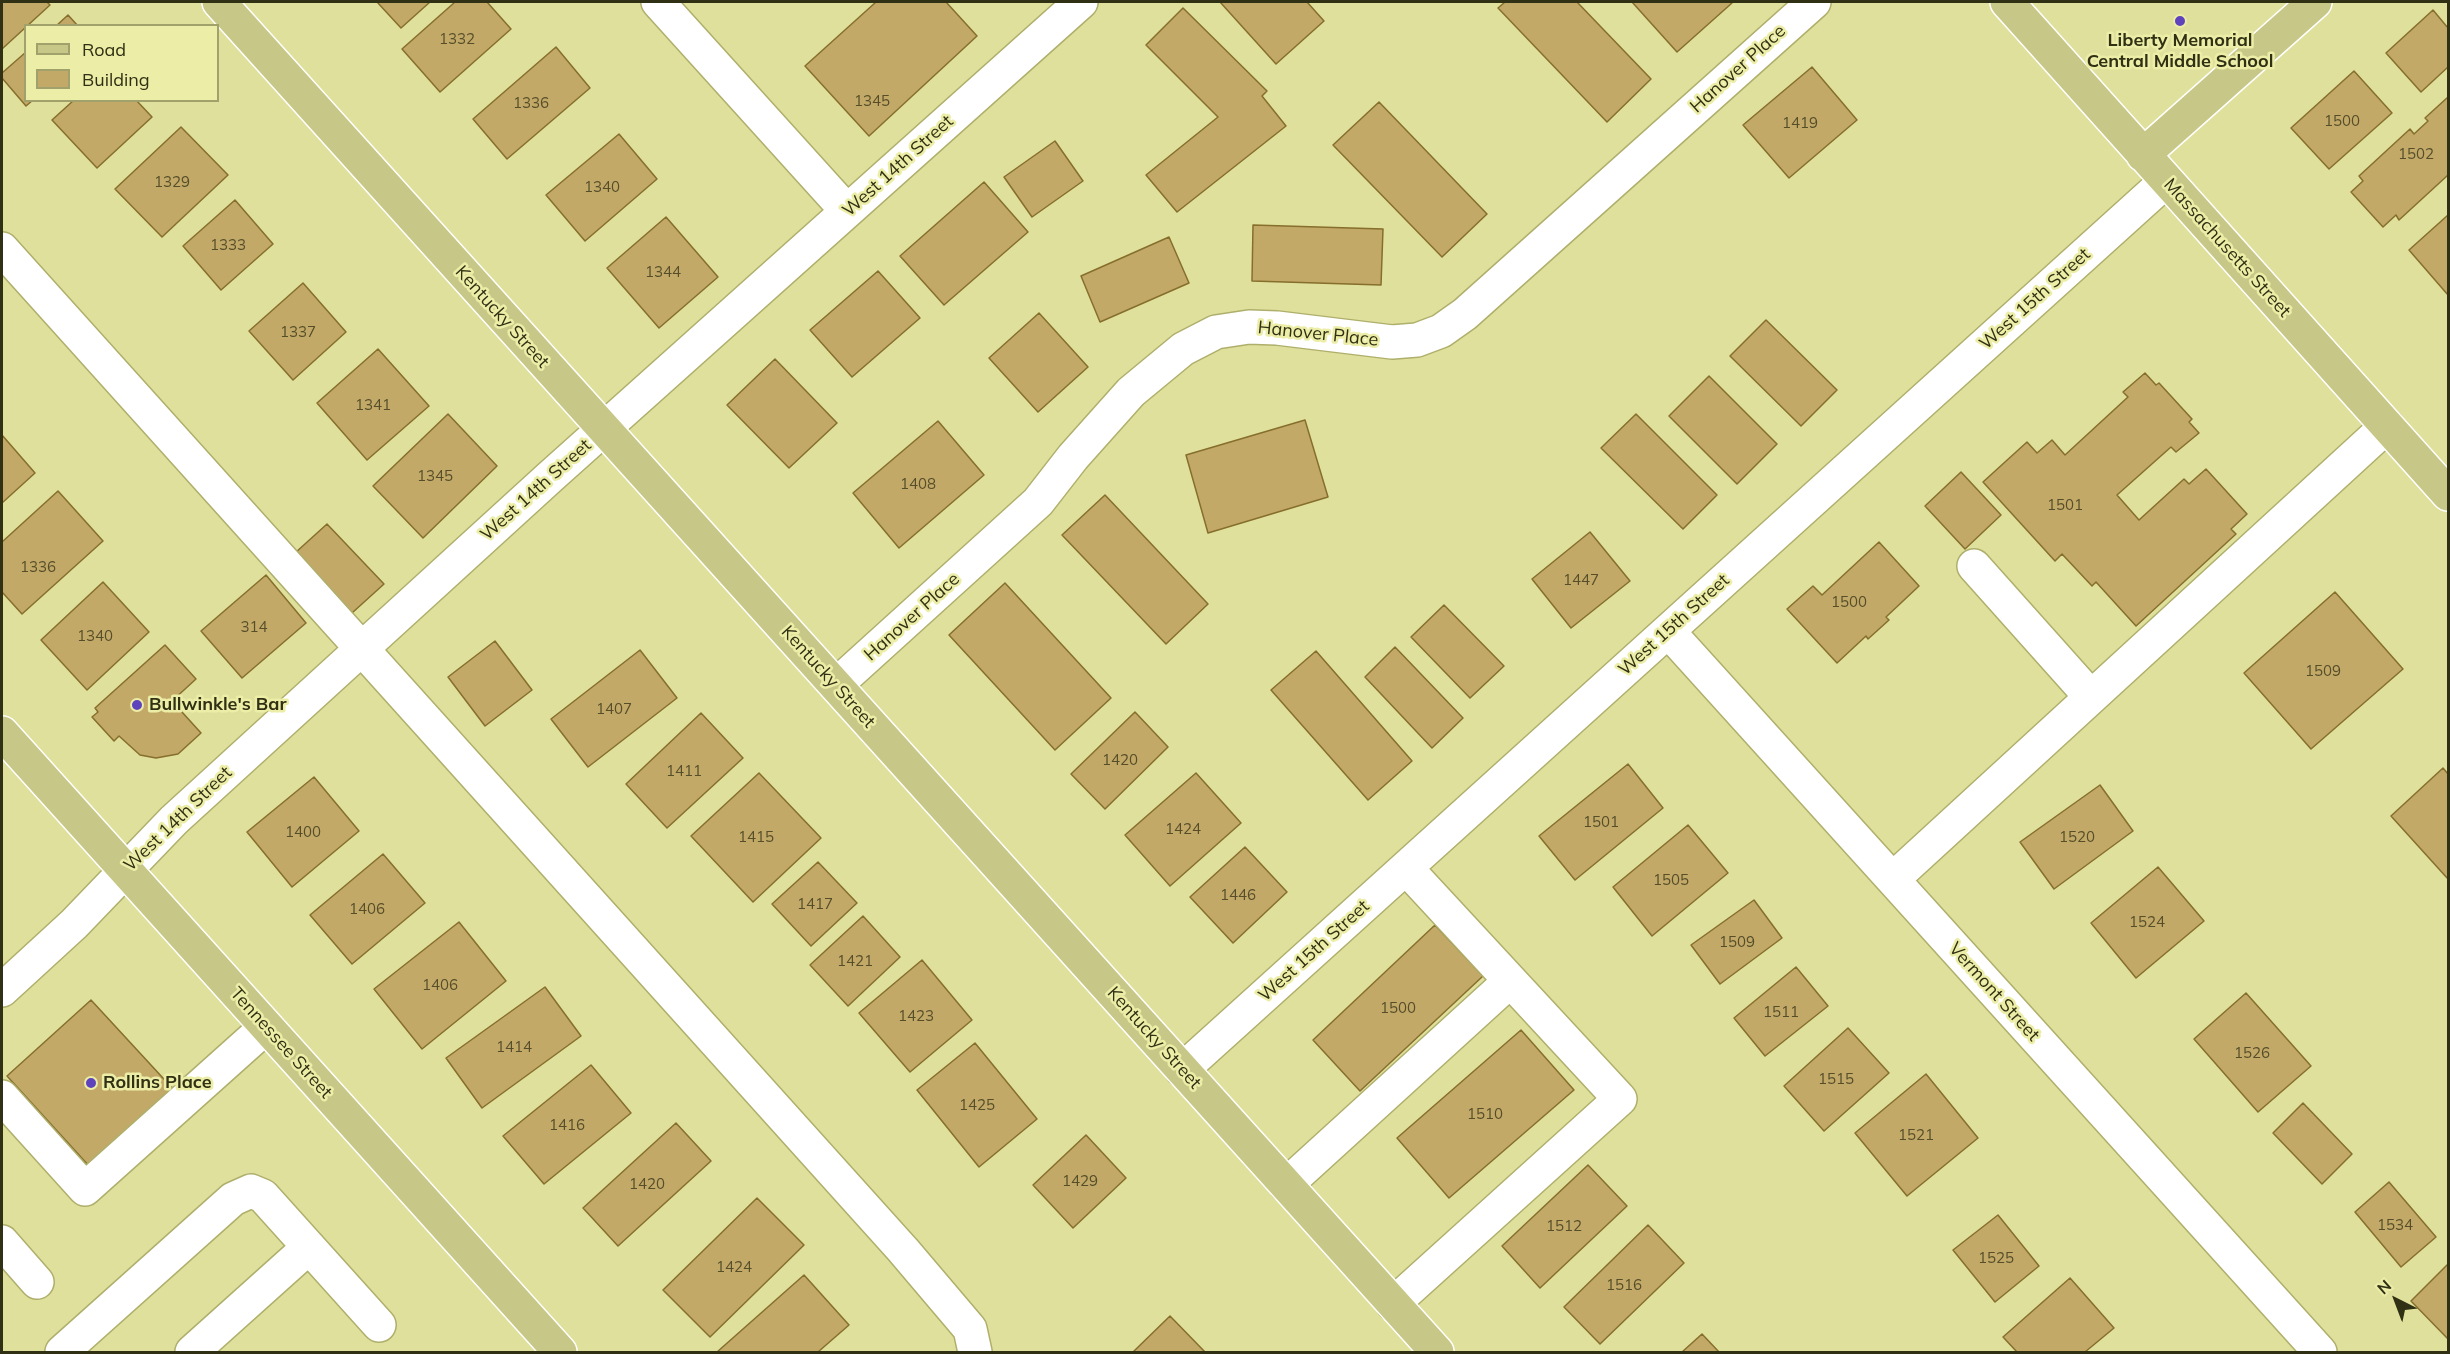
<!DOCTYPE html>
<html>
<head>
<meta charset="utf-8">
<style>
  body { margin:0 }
  #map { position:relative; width:2450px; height:1354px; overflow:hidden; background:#dfe09b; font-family:Mulish,sans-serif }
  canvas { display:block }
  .frame { position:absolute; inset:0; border:3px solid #303014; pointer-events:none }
  .legend { position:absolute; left:24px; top:24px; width:195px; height:78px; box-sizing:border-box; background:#eceda7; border:2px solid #a1a16c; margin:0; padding:8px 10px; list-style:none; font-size:18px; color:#303014 }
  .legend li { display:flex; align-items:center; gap:12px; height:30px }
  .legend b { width:30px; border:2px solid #a1a16c }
  .north { position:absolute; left:2366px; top:1270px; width:60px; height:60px; -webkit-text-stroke:4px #eceda7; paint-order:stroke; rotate:318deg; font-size:16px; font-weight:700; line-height:24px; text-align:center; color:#303014 }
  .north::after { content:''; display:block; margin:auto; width:21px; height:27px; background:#303014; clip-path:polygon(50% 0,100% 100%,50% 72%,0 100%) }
</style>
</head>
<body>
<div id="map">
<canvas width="2450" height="1354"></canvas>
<div class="frame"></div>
<ul class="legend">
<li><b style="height:8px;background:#c7c787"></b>Road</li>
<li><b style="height:16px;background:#c3a968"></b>Building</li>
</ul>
<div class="north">N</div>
</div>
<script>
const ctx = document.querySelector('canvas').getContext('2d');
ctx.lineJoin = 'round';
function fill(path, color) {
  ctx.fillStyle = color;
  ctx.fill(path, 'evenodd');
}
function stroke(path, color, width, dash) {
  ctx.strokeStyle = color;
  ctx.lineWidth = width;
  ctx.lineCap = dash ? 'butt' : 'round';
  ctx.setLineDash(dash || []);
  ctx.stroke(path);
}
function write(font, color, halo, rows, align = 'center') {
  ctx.font = font + ' Mulish,sans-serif';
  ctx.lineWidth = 5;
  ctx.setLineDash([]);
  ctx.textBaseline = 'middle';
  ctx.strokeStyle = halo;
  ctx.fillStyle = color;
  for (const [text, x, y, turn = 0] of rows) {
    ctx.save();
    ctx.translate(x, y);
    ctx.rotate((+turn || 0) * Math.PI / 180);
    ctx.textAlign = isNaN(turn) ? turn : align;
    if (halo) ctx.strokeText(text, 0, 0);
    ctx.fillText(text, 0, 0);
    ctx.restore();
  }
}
const building = new Path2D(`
  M2 2H47L50 5 2 49Z
  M377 2H430L401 28Z
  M455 2H487L511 29 440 92 402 49Z
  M876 2H946L977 36 869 136 805 66Z
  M1220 2H1307L1324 21 1276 64Z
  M1505 2H1577L1651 79 1607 122 1498 8Z
  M1632 2H1730L1732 3 1677 52Z
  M1183 8 1267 91 1262 96 1286 126 1177 212 1146 175 1218 117 1146 45Z
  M2433 10 2448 28V67L2421 92 2386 53Z
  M68 15 78 26H56Z
  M556 47 590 88 507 159 473 119Z
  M26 52V100H33L26 106 2 78V73Z
  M1812 67 1857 120 1789 178 1743 125Z
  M2354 71 2392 113 2329 169 2291 128Z
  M2448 97V175L2399 220 2396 215 2383 227 2351 192 2363 181 2359 176 2410 129 2414 134 2428 121 2425 118Z
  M74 100H136L152 117 97 168 52 120Z
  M1379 102 1487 214 1442 257 1333 145Z
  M181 127 228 175 162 237 115 189Z
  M619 134 657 179 585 241 546 195Z
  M1055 141 1083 181 1032 217 1004 177Z
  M984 182 1028 232 944 305 900 256Z
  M235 200 273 244 221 290 183 246Z
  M2448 215V295L2409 250Z
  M666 217 718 277 659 328 607 268Z
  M1253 225 1383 229 1381 285 1252 281Z
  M1169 237 1189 283 1100 322 1081 276Z
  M878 271 920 318 852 377 810 330Z
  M303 283 346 332 293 380 249 331Z
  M1039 313 1088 367 1038 412 989 358Z
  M1766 320 1837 390 1801 426 1730 356Z
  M378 349 429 406 367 460 317 403Z
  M775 359 837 423 789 468 727 405Z
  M2145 373 2156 385 2159 383 2192 419 2189 422 2199 433 2176 452 2171 447 2117 495 2139 520 2184 479 2189 484 2206 469 2247 514 2231 529 2236 534 2136 626 2096 582 2092 586 2062 554 2055 561 1983 482 2027 442 2037 453 2052 440 2065 455 2128 397 2123 392Z
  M1709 376 1777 444 1737 484 1669 416Z
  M448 414 497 466 423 538 373 486Z
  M1636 414 1717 495 1683 529 1601 448Z
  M1305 420 1328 497 1208 533 1186 455Z
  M938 421 984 475 899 548 853 493Z
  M2 435 35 473 2 503Z
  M1961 472 2001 515 1965 549 1925 506Z
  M58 491 103 541 22 614 2 592V542Z
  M1105 495 1208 604 1166 644 1062 535Z
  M327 524 384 584 352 613 295 553Z
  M1590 532 1630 581 1571 628 1532 579Z
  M1879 542 1919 586 1886 617 1889 620 1868 639 1866 636 1837 663 1787 609 1813 586 1822 595Z
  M266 575 306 623 242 678 201 631Z
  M103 582 149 632 87 690 41 640Z
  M1005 583 1111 698 1055 750 949 635Z
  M2335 592 2403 669 2311 749 2244 673Z
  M1444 605 1504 666 1470 698 1411 637Z
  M495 641 532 690 485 726 448 677Z
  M165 645 196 679 172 701 201 733 178 754 156 758 140 755 119 736 114 741 92 717 98 712 95 708Z
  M1395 647 1463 718 1432 748 1365 677Z
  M640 650 677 698 588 767 551 719Z
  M1316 651 1412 761 1368 800 1271 690Z
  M1135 712 1168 747 1105 809 1071 774Z
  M701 713 743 758 667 828 626 784Z
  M1628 764 1663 808 1575 880 1539 836Z
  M2443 768 2448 774V879L2391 816Z
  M759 773 821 838 753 902 691 836Z
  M1196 773 1241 823 1170 886 1125 835Z
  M314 777 359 831 292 887 247 832Z
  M2100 785 2133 831 2054 889 2020 842Z
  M1688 825 1728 873 1652 936 1613 887Z
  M1245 847 1287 892 1233 943 1190 897Z
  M383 854 425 903 352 964 310 915Z
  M818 862 857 903 811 946 772 904Z
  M2158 867 2204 921 2136 978 2091 923Z
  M1754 900 1782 938 1720 984 1691 945Z
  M863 916 900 957 848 1006 810 965Z
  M459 922 506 981 422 1049 374 989Z
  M1435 925 1483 976 1360 1091 1313 1040Z
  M922 960 972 1020 910 1072 859 1013Z
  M1796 967 1828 1006 1765 1056 1734 1018Z
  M545 987 581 1036 482 1108 446 1058Z
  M2246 993 2311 1066 2258 1112 2194 1039Z
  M91 1000 174 1090 90 1167 7 1076Z
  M1848 1028 1889 1073 1824 1131 1784 1086Z
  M1521 1030 1574 1090 1449 1198 1397 1138Z
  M975 1043 1037 1119 979 1167 917 1090Z
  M591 1065 631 1113 544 1184 503 1136Z
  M1926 1074 1978 1138 1907 1196 1855 1133Z
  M2303 1103 2352 1154 2322 1184 2273 1133Z
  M676 1123 711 1161 618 1246 583 1208Z
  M1086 1135 1126 1178 1073 1228 1033 1185Z
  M1588 1165 1627 1206 1540 1288 1502 1246Z
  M2389 1182 2436 1237 2401 1267 2355 1212Z
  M757 1198 804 1245 710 1337 663 1290Z
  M1998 1215 2039 1266 1995 1302 1953 1250Z
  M1648 1225 1684 1263 1600 1344 1564 1307Z
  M2448 1264V1339L2411 1301Z
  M804 1275 849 1325 818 1352H717Z
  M2070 1278 2114 1328 2085 1352H2017L2003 1337Z
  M1170 1316 1205 1352H1133Z
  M1702 1334 1719 1352H1682Z`);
const minor = new Path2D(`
  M658 2 847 211
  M2 249 903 1250 970 1329 975 1352
  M1974 566 2091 697
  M1668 631 2320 1352
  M836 685 1038 502 1073 457 1131 392 1183 349 1216 332 1249 327 1277 328 1392 342 1417 340 1441 331 1465 314 1814 2
  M1893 879 2387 426
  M2 990 74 924 174 820 550 477 1081 2
  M1182 1070 2166 181
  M2 1097 85 1189 266 1027
  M1286 1185 1510 981
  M2 1242 37 1282
  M1393 1304 1620 1099 1406 868
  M62 1352 233 1199 251 1191 263 1196 379 1325
  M192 1352 309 1247`);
const major = new Path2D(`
  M219 2 1437 1352
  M2007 2 2448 494
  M2143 155 2315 2
  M2 733 560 1352`);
const markers = [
  [2180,21,6,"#5f43bc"],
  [137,705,6,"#5f43bc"],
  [91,1083,6,"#5f43bc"]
];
const numberNames = [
  ["1332",457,39],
  ["1345",872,101],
  ["1336",531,103],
  ["1500",2342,121],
  ["1419",1800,123],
  ["1502",2416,154],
  ["1329",172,182],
  ["1340",602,187],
  ["1333",228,245],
  ["1344",663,272],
  ["1337",298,332],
  ["1341",373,405],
  ["1345",435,476],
  ["1408",918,484],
  ["1501",2065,505],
  ["1336",38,567],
  ["1447",1581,580],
  ["1500",1849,602],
  ["314",254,627],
  ["1340",95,636],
  ["1509",2323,671],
  ["1407",614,709],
  ["1420",1120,760],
  ["1411",684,771],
  ["1501",1601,822],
  ["1424",1183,829],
  ["1400",303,832],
  ["1415",756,837],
  ["1520",2077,837],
  ["1505",1671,880],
  ["1446",1238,895],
  ["1417",815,904],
  ["1406",367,909],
  ["1524",2147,922],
  ["1509",1737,942],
  ["1421",855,961],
  ["1406",440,985],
  ["1500",1398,1008],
  ["1511",1781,1012],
  ["1423",916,1016],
  ["1414",514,1047],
  ["1526",2252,1053],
  ["1515",1836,1079],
  ["1425",977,1105],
  ["1510",1485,1114],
  ["1416",567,1125],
  ["1521",1916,1135],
  ["1429",1080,1181],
  ["1420",647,1184],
  ["1534",2395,1225],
  ["1512",1564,1226],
  ["1525",1996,1258],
  ["1424",734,1267],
  ["1516",1624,1285]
];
const poiNames = [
  ["Liberty Memorial",2180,41,"center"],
  ["Central Middle School",2180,62,"center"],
  ["Bullwinkle's Bar",149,705],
  ["Rollins Place",103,1083]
];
const streetNames = [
  ["Hanover Place",1738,69,-42],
  ["West 14th Street",898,166,-42],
  ["Massachusetts Street",2227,248,48],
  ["West 15th Street",2035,299,-42],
  ["Kentucky Street",502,317,48],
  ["Hanover Place",1318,334,6],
  ["West 14th Street",536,490,-42],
  ["Hanover Place",912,617,-42],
  ["West 15th Street",1674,625,-42],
  ["Kentucky Street",828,677,48],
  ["West 14th Street",178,819,-44],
  ["West 15th Street",1314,951,-42],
  ["Vermont Street",1994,992,48],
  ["Kentucky Street",1154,1038,48],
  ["Tennessee Street",281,1043,48]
];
fill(building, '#c3a968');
stroke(building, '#866e2d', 1.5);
stroke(minor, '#afaf6c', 36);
stroke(major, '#fff', 36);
stroke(minor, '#fff', 33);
stroke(major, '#c7c787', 33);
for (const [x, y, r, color] of markers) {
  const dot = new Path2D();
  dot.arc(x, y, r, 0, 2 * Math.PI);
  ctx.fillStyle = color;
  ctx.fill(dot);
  stroke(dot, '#eceda7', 2);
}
write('15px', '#554e29', null, numberNames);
write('bold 18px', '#303014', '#eceda7', poiNames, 'left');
write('18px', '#303014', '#eceda7', streetNames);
</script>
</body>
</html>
